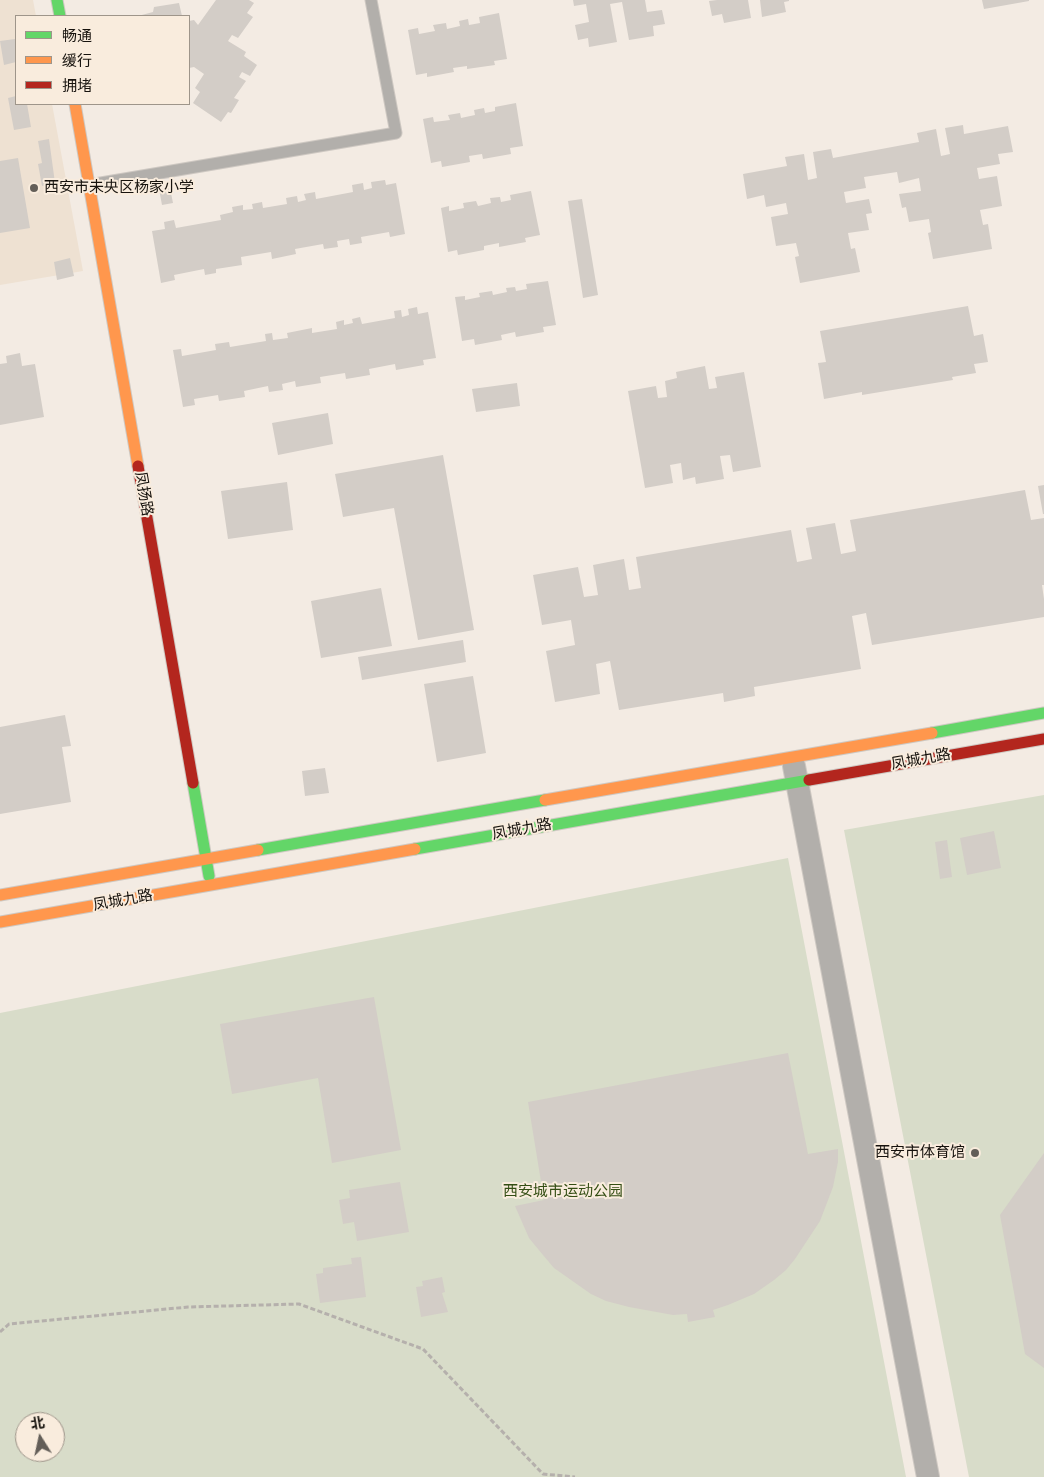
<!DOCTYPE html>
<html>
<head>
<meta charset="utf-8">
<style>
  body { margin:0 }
  #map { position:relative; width:1044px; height:1477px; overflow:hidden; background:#f3ebe3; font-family:Roboto,"Noto Sans SC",sans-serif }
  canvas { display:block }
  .legend { position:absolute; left:15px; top:15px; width:175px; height:90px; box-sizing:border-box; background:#f9ecdd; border:1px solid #9e958a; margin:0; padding:6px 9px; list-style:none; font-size:15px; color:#16120d }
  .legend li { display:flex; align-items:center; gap:10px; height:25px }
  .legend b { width:25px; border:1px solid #9e958a }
  .north { position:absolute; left:15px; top:1412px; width:50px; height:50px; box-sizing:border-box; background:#f9ecdd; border:1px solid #9e958a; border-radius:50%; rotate:350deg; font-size:14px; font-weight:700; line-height:20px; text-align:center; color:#16120d }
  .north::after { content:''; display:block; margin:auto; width:18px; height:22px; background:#635e58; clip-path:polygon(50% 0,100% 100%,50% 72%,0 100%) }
</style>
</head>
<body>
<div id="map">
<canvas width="1044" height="1477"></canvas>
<ul class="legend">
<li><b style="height:6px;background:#63d668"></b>畅通</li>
<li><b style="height:6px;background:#ff974d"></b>缓行</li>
<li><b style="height:6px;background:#b3261e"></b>拥堵</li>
</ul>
<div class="north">北</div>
</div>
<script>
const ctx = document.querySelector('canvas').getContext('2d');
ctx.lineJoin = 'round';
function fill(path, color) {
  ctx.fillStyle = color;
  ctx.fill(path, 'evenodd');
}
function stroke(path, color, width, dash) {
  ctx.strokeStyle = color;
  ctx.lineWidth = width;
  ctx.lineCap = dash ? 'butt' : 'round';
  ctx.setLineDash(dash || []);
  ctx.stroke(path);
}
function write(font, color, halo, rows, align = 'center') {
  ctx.font = font + ' Roboto,"Noto Sans SC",sans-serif';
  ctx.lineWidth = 4;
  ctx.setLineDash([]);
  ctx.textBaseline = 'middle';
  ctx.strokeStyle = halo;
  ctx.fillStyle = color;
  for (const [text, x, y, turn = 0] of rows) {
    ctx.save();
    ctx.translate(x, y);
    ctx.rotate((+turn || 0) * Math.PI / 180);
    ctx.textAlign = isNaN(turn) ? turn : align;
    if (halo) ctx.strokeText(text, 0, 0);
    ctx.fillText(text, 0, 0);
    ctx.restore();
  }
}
const built = new Path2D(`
  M0 0H33L36 16H16V104H52L83 271 0 285Z`);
const green = new Path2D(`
  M1044 795V1477H969L844 830Z
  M788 858 906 1477H0V1013ZM25 1422H55V1452H25Z`);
const building = new Path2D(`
  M216 0H249L254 3 247 13 253 17 238 38 232 35 228 41 246 52 244 56 257 65 250 76 242 72 239 77 246 81 234 98 239 100 231 113 228 112 221 122 193 103 200 92 195 88 204 74 194 67 189 68V21L194 20 198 25Z
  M573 0H645L647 12 662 10 665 24 653 26 654 36 629 40 622 2 610 4 617 42 589 47 588 38 578 40 575 25 589 22 586 4 574 6Z
  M717 0H748L751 18 724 23 722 14 712 16 709 1Z
  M760 0H789V1L784 2 786 12 762 17Z
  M982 0H1029V1L984 9Z
  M179 3 182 16H138L153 12 154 7Z
  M499 13 507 59 494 61 495 65 467 69V66L453 68 454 72 427 77V73L416 75 408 30 418 28 419 34 435 31 433 25 446 23 447 29 460 26 459 21 468 19 469 25 480 23 479 17Z
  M15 39 16 62 4 65 0 41Z
  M16 96V104H27L31 127 14 130 8 98Z
  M516 103 523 146 510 148 511 154 483 159 482 154 469 156 470 162 442 167 441 161 431 163 423 119 433 117 434 122 450 120 448 115 460 113 461 118 475 115 474 110 484 108 485 113 495 111V107Z
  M963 125 964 134 1008 126 1013 152 998 154 1000 164 977 168 979 179 997 176 1002 206 980 210 983 225 988 224 992 249 933 259 928 233 931 232 929 219 909 222 906 207 902 208 899 194 921 191 919 178 899 183 897 172 864 177 866 188 844 192 846 203 869 199 872 213 866 214 869 230 848 233 851 249 855 248 860 272 800 283 795 257 799 256 796 243 776 246 771 217 788 214 786 203 766 207 764 195 747 199 743 174 787 166 785 157 804 154 808 180 817 178 813 152 831 149 833 158 919 142 917 133 936 129 941 156 950 154 945 128Z
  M49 139 55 183 42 186 38 164 42 163 38 141Z
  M18 158 30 228 0 233V161Z
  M385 180 386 185 396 183 405 234 390 237 389 232 361 237 362 243 350 245 349 239 337 241 338 247 324 249 323 244 295 249 296 254 272 259 271 252 241 257 242 265 216 269V273L205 275 204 269 174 275 175 280 161 283 152 231 165 229 164 222 174 220 176 228 221 220 220 215 233 212 232 207 243 205V210L253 209 252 204 262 202 263 208 287 204 286 198 297 196 298 202 306 200 304 194 315 192 316 199 353 192 352 185 363 183 364 190 372 188 371 182Z
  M170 188 173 203 162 205 159 189Z
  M531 191 540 235 525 238 526 242 499 247V243L484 246V250L458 255 457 250 448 252 441 208 449 206V211L464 208 463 203 476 201 478 206 491 203 490 198 500 197 501 202 511 200 510 195Z
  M582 199 598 295 583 298 568 201Z
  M70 258 74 276 57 280 54 262Z
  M548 281 556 325 543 327 544 332 516 337 515 332 501 335 502 340 475 345 474 339 462 341 455 297 465 296V300L480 297 479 293 492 291 493 295 507 292 506 288 515 287 516 291 527 289 526 284Z
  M968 306 974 336 983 334 988 362 974 364 976 373 952 377 953 380 862 395V392L824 399 818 363 826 362 820 331Z
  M417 307 418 314 428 312 436 358 423 360 424 365 396 370 395 364 369 369 370 375 346 379 345 373 320 377 321 383 296 387 295 381 282 384 283 390 269 392 268 386 244 391 245 397 219 401 218 395 194 399 195 405 183 407 173 350 181 349 182 356 216 350 215 344 229 342 230 347 266 341 265 334 272 333 273 340 288 338 287 333 312 328V333L337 329 336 322 344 320V325L353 323 352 319 360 317 362 324 395 318 394 311 401 310 402 317 409 315 408 309Z
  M20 353 22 366 35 364 44 417 0 425V364L7 363 6 356Z
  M705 366 709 389 717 388 715 377 744 372 761 467 733 472 730 455 720 456 724 479 696 484 695 477 683 480 681 463 670 465 673 483 645 488 628 391 656 386 658 398 667 397 665 381 677 378 676 372Z
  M517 383 520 406 476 412 472 389Z
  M328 413 333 444 278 455 272 423Z
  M443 455 474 630 418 640 394 508 343 517 335 474Z
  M287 482 293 530 228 539 221 491Z
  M1044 485V514H1043L1038 486Z
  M1025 490 1031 520 1044 518V585H1042L1044 599V617L872 645 866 613 852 616 861 669 754 687 755 696 724 702 723 693 619 710 610 661 596 664 600 694 555 702 546 651 575 645 571 620 542 625 533 575 578 567 584 597 598 595 593 565 624 559 629 590 641 588 636 557 791 530 797 562 812 559 806 528 835 523 841 554 856 551 850 520Z
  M381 588 392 646 321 658 311 601Z
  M463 640 466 662 362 680 358 657Z
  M473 676 486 753 437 762 424 684Z
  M65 715 71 746 62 747 71 802 0 814V727Z
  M325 768 329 793 305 796 302 771Z
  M994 831 1001 868 967 875 960 838Z
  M947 840 952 877 940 879 935 842Z
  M374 997 401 1150 332 1163 318 1078 232 1094 220 1024Z
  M788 1053 808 1154 838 1149V1162L833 1187 820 1221 795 1259 786 1270 774 1280 754 1294 728 1305 713 1310 715 1317 688 1322 687 1314 673 1315 629 1307 606 1301 591 1294 554 1268 543 1255 529 1238 515 1206 544 1200 528 1102Z
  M1044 1153V1368L1025 1354 1000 1215Z
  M400 1182 409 1232 357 1241 354 1222 343 1224 339 1200 350 1198 349 1190Z
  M361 1257 366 1297 320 1303 316 1274 323 1273V1268L352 1264 351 1258Z
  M442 1277 445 1292 442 1293 448 1312 421 1317 416 1287 423 1286 422 1281Z`);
const path = new Path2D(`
  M0 1332 9 1324 188 1307 299 1304 423 1349 543 1474 575 1477`);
const lane = new Path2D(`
  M89 185 396 133 371 0`);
const street = new Path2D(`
  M794 766 928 1477`);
const fast = new Path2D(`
  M57 0 60 16
  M932 733 1044 713
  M193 783 209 876
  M415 849 809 780
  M258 850 545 800`);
const slow = new Path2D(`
  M75 104 138 466
  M545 800 932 733
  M0 895 258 850
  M0 922 415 849`);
const jam = new Path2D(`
  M138 466 193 783
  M809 780 1044 739`);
const markers = [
  [34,188,5,"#635e58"],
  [975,1153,5,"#635e58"]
];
const poiNames = [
  ["西安市未央区杨家小学",44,188],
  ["西安市体育馆",965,1153,"right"]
];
const streetNames = [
  ["凤扬路",143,494,80],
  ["凤城九路",921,760,-10],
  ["凤城九路",522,830,-10],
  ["凤城九路",123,901,-10]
];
const parkNames = [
  ["西安城市运动公园",563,1192]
];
fill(built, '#eee1d2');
fill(green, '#d8dcc9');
fill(building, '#d3cdc7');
stroke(lane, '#cec8c2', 13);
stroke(street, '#cec8c2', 24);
stroke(fast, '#cec8c2', 13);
stroke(slow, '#cec8c2', 13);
stroke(jam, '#cec8c2', 13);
stroke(path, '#b5b0ac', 3, [5, 2.5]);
stroke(lane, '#b2afab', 11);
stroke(street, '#b2afab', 22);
stroke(fast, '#63d668', 11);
stroke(slow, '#ff974d', 11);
stroke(jam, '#b3261e', 11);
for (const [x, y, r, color] of markers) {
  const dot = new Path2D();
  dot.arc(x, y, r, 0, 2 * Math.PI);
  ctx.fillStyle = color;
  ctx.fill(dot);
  stroke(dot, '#f9ecdd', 2);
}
write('15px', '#16120d', '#f9ecdd', poiNames, 'left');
write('15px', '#16120d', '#f9ecdd', streetNames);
write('15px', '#344e14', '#f9ecdd', parkNames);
</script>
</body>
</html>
